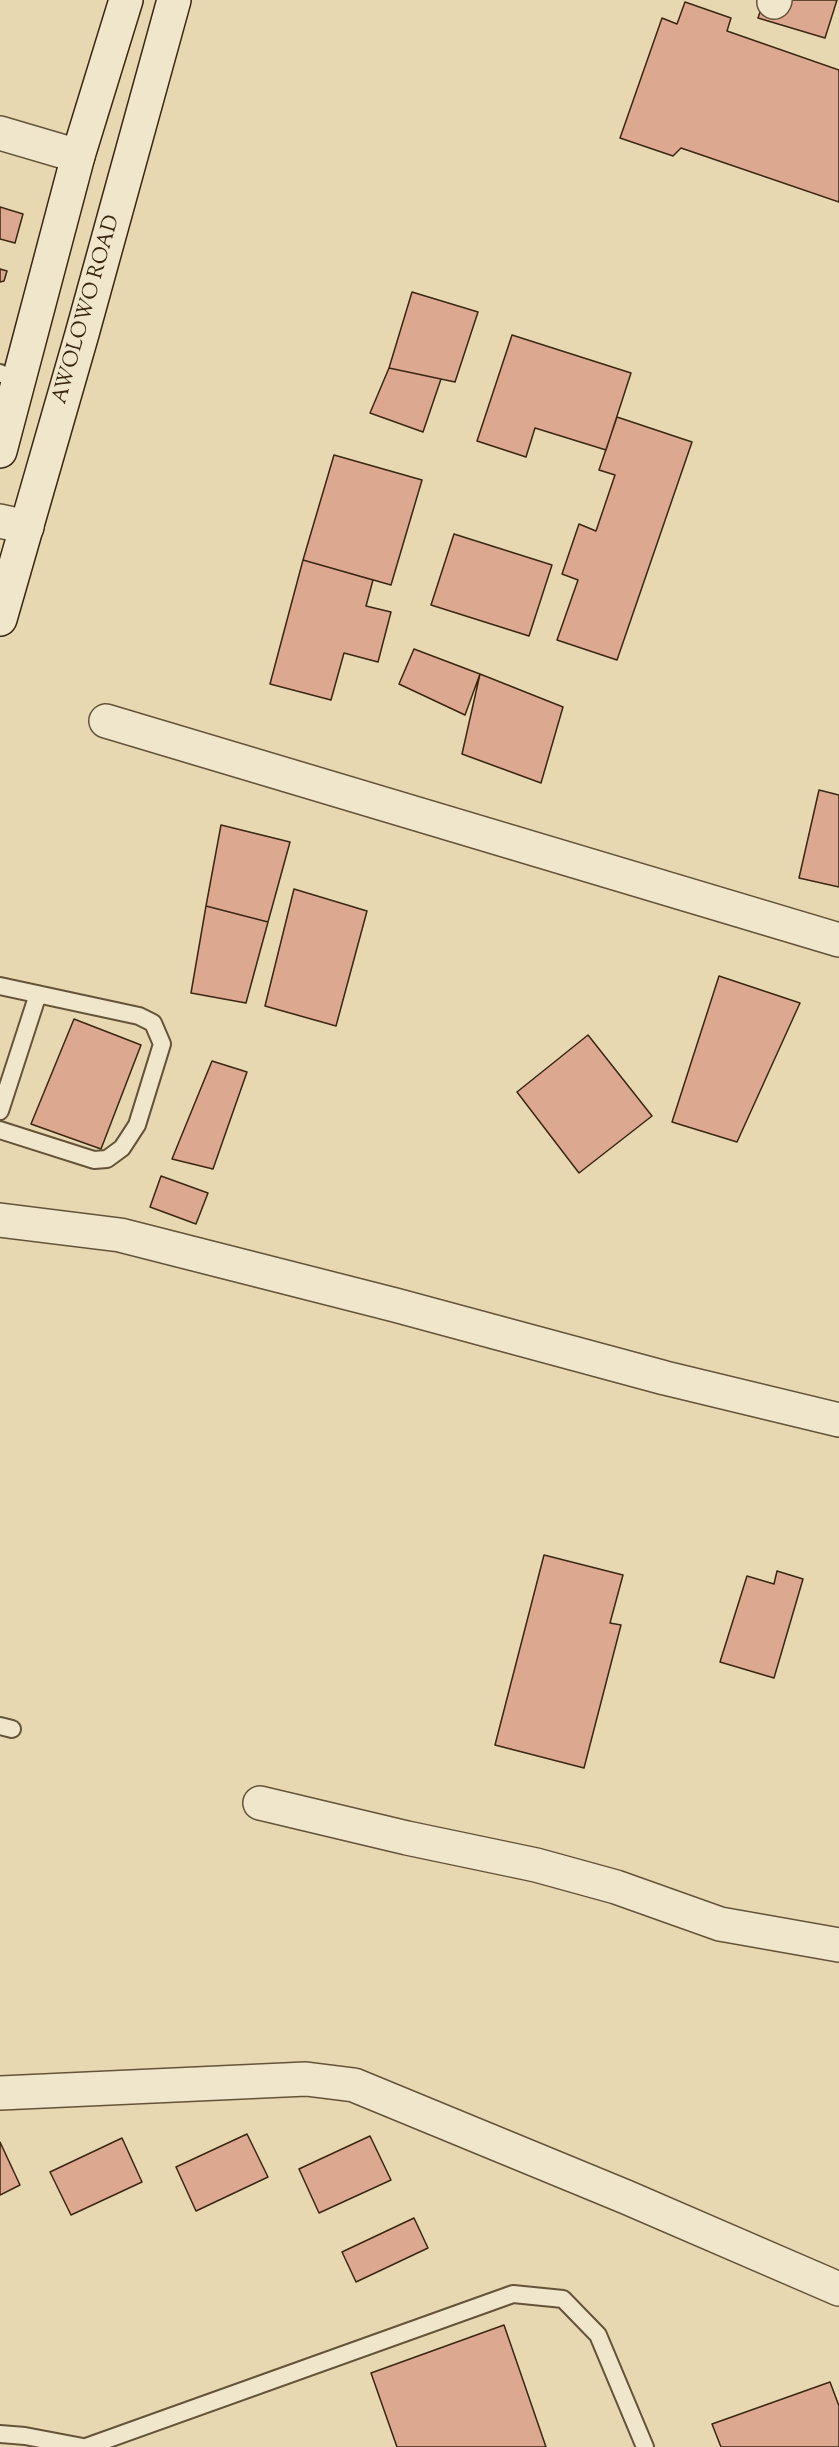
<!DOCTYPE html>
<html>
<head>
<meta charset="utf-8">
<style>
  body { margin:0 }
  canvas { display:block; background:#e7d8b1 }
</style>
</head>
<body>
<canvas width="839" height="2447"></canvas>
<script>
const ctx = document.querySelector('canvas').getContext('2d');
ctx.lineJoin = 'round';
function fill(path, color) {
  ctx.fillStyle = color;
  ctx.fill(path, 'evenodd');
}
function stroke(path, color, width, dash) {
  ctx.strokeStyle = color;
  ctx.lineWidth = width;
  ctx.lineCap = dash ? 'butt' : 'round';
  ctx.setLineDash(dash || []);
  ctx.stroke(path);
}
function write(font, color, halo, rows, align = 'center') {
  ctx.font = font + ' "Sorts Mill Goudy",serif';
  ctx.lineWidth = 4.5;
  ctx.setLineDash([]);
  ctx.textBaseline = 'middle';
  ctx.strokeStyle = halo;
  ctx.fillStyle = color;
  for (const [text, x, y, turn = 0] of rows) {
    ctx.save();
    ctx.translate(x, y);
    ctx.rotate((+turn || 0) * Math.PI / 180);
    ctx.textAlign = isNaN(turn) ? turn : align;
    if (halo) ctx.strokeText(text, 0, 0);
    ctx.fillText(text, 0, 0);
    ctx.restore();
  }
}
const building = new Path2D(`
  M764 0H837L825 38 758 18Z
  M685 2 731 18 727 31 839 70V202L681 148 673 156 620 138 662 18 677 24Z
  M0 207 23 214 15 243 0 239Z
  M0 269 7 271 4 281 0 282Z
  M412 292 478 312 455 382 389 368Z
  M512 335 631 373 606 450 535 428 526 457 477 441Z
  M389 368 441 379 423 432 370 413Z
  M617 417 692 442 617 660 557 640 578 580 562 574 579 524 596 531 615 475 599 470Z
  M334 455 422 480 391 585 303 560Z
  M454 534 552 565 529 636 431 605Z
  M303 560 373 580 366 606 391 612 378 662 344 653 331 700 270 684Z
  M414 649 480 674 465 715 399 684Z
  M480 674 563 707 541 783 462 754Z
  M819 790 839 795V887L799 878Z
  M221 825 290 842 268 922 206 906Z
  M294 889 367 911 336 1026 265 1006Z
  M206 906 268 922 246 1003 191 993Z
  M719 976 800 1003 737 1142 672 1122Z
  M74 1019 141 1045 101 1149 31 1124Z
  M588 1035 652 1116 579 1173 517 1092Z
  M212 1061 247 1072 213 1169 172 1159Z
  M161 1176 208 1193 196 1224 150 1207Z
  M544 1555 623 1575 610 1623 621 1625 584 1768 495 1745Z
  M777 1571 803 1579 774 1678 720 1662 747 1576 774 1584Z
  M247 2134 268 2177 196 2211 176 2167Z
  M370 2136 391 2180 319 2213 299 2169Z
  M122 2138 142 2182 71 2215 50 2172Z
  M0 2142 20 2185 0 2195Z
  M414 2218 428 2248 356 2282 342 2252Z
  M504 2325 546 2447H397L371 2373Z
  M830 2382 839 2406V2447H721L712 2424Z`);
const service = new Path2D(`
  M0 373 19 381
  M0 986 139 1016 153 1023 162 1044 137 1125 122 1148 107 1159 94 1160 0 1130
  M0 1111 38 994
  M0 1726 12 1729
  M0 2434 25 2436 83 2447
  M86 2447 513 2294 563 2299 598 2335 645 2447`);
const minor = new Path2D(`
  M774 2 775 0
  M0 133 78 156
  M0 521 27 527
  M106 721 839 940
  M0 1220 120 1235 395 1305 665 1378 839 1420
  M260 1803 407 1838 536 1865 616 1887 720 1924 839 1945
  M0 2093 306 2079 354 2085 626 2197 839 2289`);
const secondary = new Path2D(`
  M0 451 78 156 126 0
  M0 619 82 334 174 0`);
const streetNames = [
  ["AWOLOWO ROAD",88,310,-74]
];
fill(building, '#dda890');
stroke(building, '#3a2711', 1.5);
stroke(service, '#655339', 20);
stroke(minor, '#655339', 36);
stroke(secondary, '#3a2711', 36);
stroke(service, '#efe6cc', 16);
stroke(minor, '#efe6cc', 33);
stroke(secondary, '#efe6cc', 33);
write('21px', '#3a2711', '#efe6cc', streetNames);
</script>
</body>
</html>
